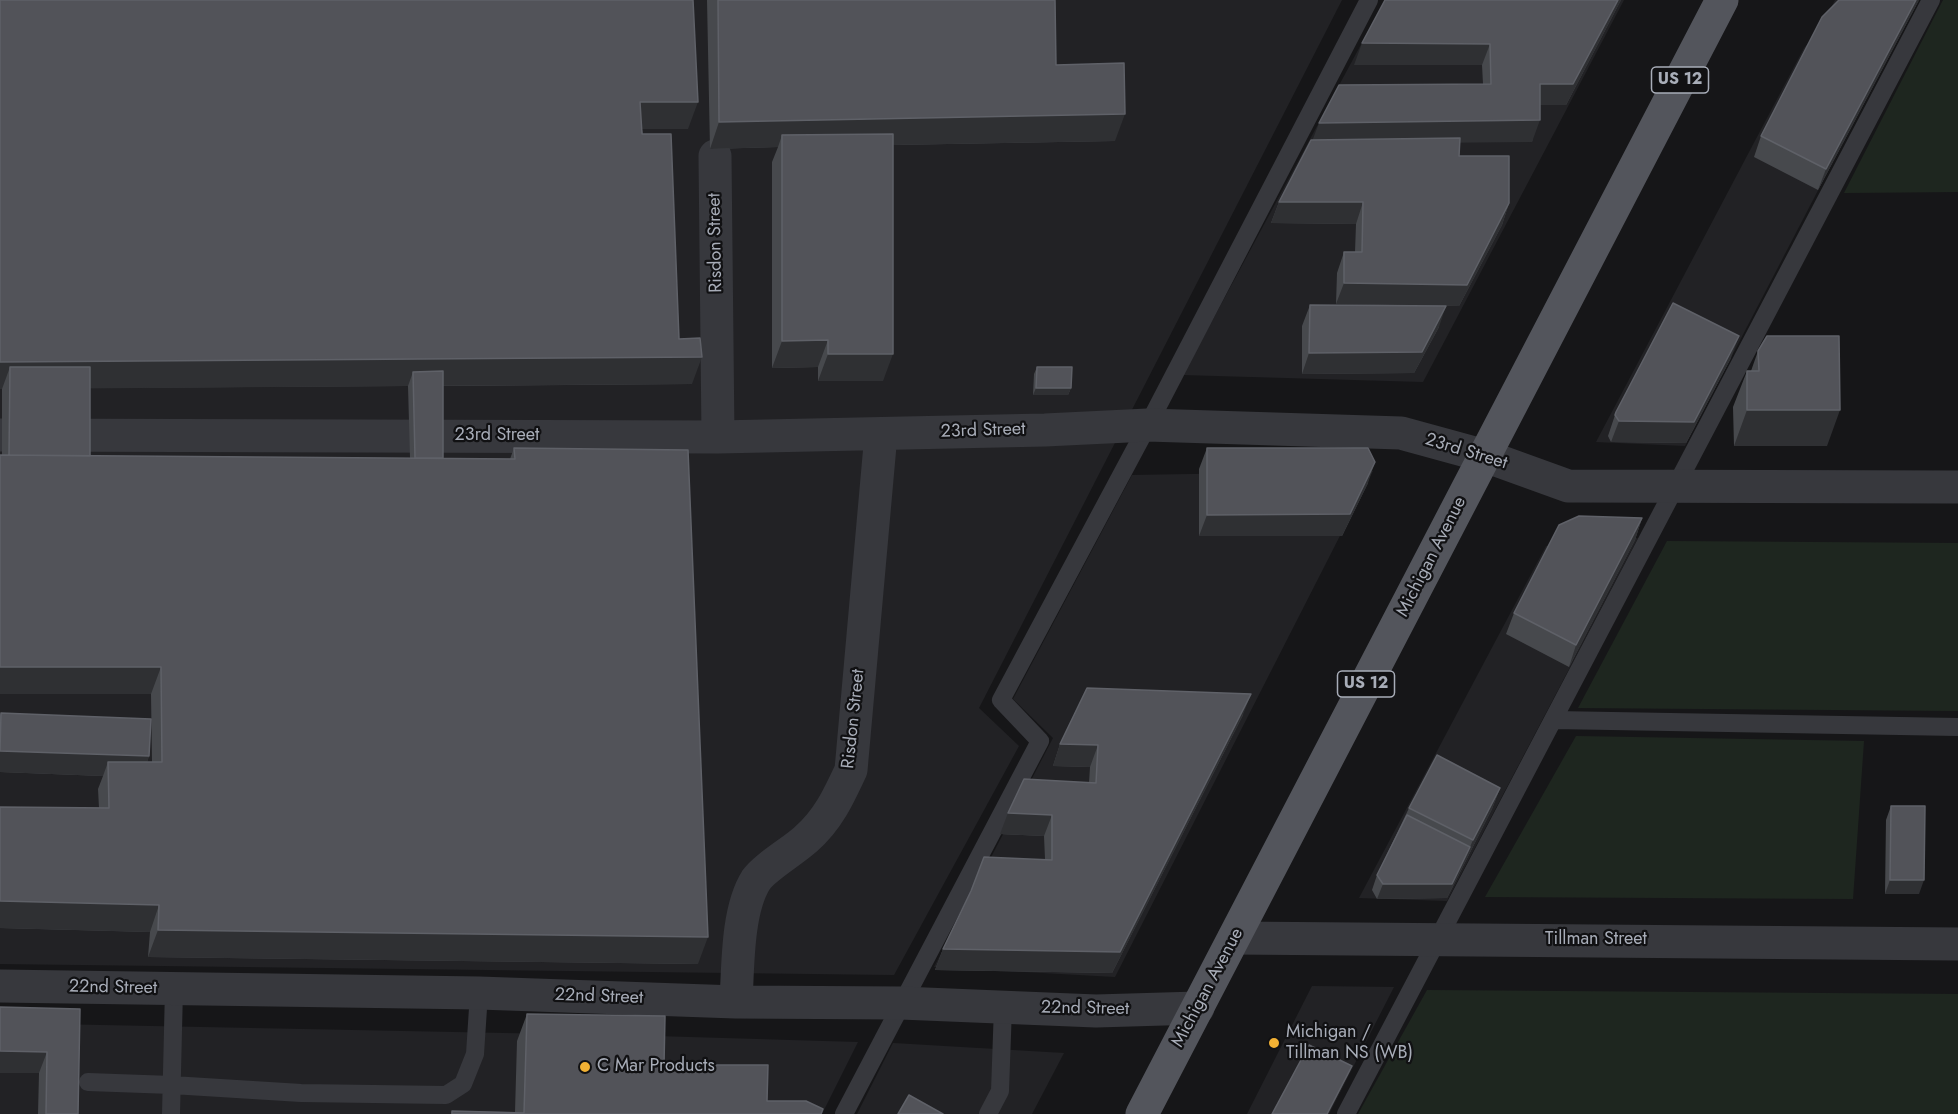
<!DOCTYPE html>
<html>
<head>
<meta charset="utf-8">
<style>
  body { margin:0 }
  canvas { display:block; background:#161618 }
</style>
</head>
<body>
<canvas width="1958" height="1114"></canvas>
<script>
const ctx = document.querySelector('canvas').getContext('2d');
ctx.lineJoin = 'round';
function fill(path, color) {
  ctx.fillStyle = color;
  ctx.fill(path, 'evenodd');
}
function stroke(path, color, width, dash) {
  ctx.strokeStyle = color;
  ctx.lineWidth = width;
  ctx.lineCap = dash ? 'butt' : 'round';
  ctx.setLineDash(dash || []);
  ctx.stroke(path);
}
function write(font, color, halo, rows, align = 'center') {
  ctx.font = font + ' Jost,sans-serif';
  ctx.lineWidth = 4.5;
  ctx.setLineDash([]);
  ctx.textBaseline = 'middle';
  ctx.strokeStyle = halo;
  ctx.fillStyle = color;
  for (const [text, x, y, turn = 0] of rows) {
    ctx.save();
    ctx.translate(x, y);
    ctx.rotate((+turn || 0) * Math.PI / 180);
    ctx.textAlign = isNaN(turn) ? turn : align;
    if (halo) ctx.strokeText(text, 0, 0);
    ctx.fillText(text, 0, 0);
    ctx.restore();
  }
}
const built = new Path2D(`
  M0 0H1342L979 708 1019 746 894 975 0 964Z
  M1385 0H1624L1423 382 1183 375Z
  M1835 0H1917L1685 446 1596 442 1804 48 1820 29Z
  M1373 471 1115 977 934 967 1053 738 1013 699 1132 475Z
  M1638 538 1447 901 1359 898 1546 546Z
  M1312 986 1394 987 1329 1114H1247Z
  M0 1023 655 1036 858 1042 822 1114H0Z
  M893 1043 1064 1053 1032 1114H857Z`);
const green = new Path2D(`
  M1943 0H1958V192L1844 193Z
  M1667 541 1958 543V711L1578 708Z
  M1576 736 1864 741 1853 899 1485 897Z
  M1427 990 1958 994V1114H1358Z`);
const lane = new Path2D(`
  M1554 720 1958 727
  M88 1082 172 1085 301 1093 446 1095 463 1084 475 1054 479 993
  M171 1114 174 989
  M844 1114 1040 741 1001 700 1148 425 1369 0
  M988 1114 1000 1091 1003 1007
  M1346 1114 1931 0`);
const street = new Path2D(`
  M715 156 718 437
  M0 435 718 437 1045 430 1148 425 1401 433 1485 456 1568 486 1958 487
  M1234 938 1958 944
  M0 986 479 993 736 1002 901 1003 1096 1011 1198 1008
  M736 1002C738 966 737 910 756 880 765 867 793 851 806 839 828 820 839 796 851 770L881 434`);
const primary = new Path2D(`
  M1142 1114 1722 0`);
const wall = new Path2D(`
  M0 0 688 129H642L679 339 692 384 443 386V458L510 459 514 448 698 964 148 957 150 932 0 928V807L99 808 98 789 103 776 0 772V716L1 713 149 756 147 762H152L151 694H0V455H2V389H0ZM408 386 410 458 90 456V388Z
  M707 0H1055L1056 65 1115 141 893 145 883 381H818V367L772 368V162L778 147 710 149Z
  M1621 0 1566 105H1540L1532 142H1460L1459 156 1509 203 1502 225 1459 306 1336 304 1337 273 1344 252H1355L1356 224 1271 223 1279 202 1313 140 1483 84 1482 65H1354Z
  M1919 0 1818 190 1754 157 1761 136Z
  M1310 305 1439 327 1414 373 1302 374V326Z
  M1758 351 1827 446H1734L1733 407 1747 371H1751Z
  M1731 358 1686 443 1611 442 1608 436 1616 412Z
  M1037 367 1071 388 1068 395H1033L1034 374Z
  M1207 448 1368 483 1342 536H1199V469Z
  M1642 518 1635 540 1569 667 1506 634 1514 613Z
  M1243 715 1112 973 935 970 943 949 1045 859 1044 836 1000 834 1089 783 1090 767 1053 766 1060 744Z
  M1500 788 1492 809 1447 898 1377 899 1372 890 1377 875 1409 808Z
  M1891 806 1919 894H1885L1886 820Z
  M0 1007 80 1009 78 1114H38L39 1073H0Z
  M527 1014 664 1065 767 1101 821 1114H451L452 1111 515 1112 517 1041Z`);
const shadedWall = new Path2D(`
  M1618 0H1621L1566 105H1532L1540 84Z
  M1916 0H1919L1818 190 1826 169Z
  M1362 43 1490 44 1482 65H1354Z
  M640 102H698L688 129H630Z
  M1125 114 1115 141 782 147V135L778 147 710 149 719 122Z
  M1540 120 1532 142 1311 144 1319 123Z
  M1279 202H1363L1356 224 1271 223Z
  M1509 203 1502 225 1459 306 1336 304 1344 283Z
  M1446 306 1439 327 1414 373 1302 374 1309 353Z
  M1739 336 1731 358 1686 443 1611 442 1619 421Z
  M828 340 818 367 772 368 782 341Z
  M828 354H893L883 381H818Z
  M702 357 692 384 413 386V372L408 386 10 389V367L2 389H0V362Z
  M1036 388H1071L1068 395H1033Z
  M1747 410H1840L1827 446H1734Z
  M1375 462 1368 483 1342 536H1199L1207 515Z
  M1642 518 1635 540 1569 667 1576 645Z
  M0 667H161L151 694H0Z
  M1251 694 1243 715 1112 973 935 970 943 949 1120 952Z
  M1060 744 1098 745 1090 767 1053 766Z
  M0 751 149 756 142 778 108 762 103 776 0 772Z
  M1500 788 1492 809 1447 898 1377 899 1383 884 1470 847 1473 840Z
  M1008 813 1052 815 1044 836 1000 834Z
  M1890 880H1924L1919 894H1885Z
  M0 901 159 905 150 932 0 928Z
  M158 930 708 937 698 964 148 957Z
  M0 1051 47 1052 39 1073H0Z
  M1352 1066 1349 1073 1328 1114H1327Z`);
const building = new Path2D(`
  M0 0H693L698 102H640L642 134H671L679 339 700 338 702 357 0 362Z
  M718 0H1055L1056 65 1124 63 1125 114 719 122Z
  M1385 0H1618L1573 84H1540V120L1319 123 1339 85 1491 84 1490 44 1362 43Z
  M1839 0H1916L1826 169 1761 136 1822 17Z
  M893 134V354H828V340L782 341V135Z
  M1460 138 1459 156H1509V203L1467 285 1344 283V252H1362L1363 202H1279L1311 140Z
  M1673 303 1739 336 1694 422 1619 421 1615 415 1616 412Z
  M1310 305 1446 306 1422 352 1309 353Z
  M1767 336H1839L1840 410H1747V371H1759L1758 351Z
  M10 367H90V456L9 455Z
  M1037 367H1072L1071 388H1036Z
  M443 371V458H415L413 372Z
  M514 448 688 450 708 937 158 930 159 905 0 901V807L109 808 108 762H162L161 667H0V455L515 459Z
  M1207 448H1368L1375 462 1350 514 1207 515Z
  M1579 516 1642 518 1576 645 1514 613 1559 525Z
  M1087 688 1251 694 1120 952 943 949 971 891 984 857 1052 860V815L1008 813 1024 779 1096 783 1098 745 1060 744Z
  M1 713 151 719 149 756 0 751Z
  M1437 755 1500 788 1473 840 1409 808Z
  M1891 806H1925L1924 880H1890Z
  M1407 815 1470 847 1452 884H1383L1377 875Z
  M0 1007 80 1009 78 1114H46L47 1052 0 1051Z
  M527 1014 665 1016 664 1065H768L767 1101H806L823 1109 821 1114H452V1111L524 1113Z
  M1309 1045 1352 1066 1327 1114H1272Z
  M909 1095 943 1114H898Z`);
const markers = [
  [1274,1043,6,"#f2b134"],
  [585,1067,6,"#f2b134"]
];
const shields = [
  [1680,80,57],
  [1366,684,57]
];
const shieldNames = [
  ["US 12",1680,80],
  ["US 12",1366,684]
];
const streetNames = [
  ["Risdon Street",716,243,-91],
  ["23rd Street",983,431,-2],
  ["23rd Street",497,436],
  ["23rd Street",1466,452,17],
  ["Michigan Avenue",1432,557,-63],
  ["Risdon Street",854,719,-84],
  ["Tillman Street",1596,940],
  ["22nd Street",113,988,1],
  ["Michigan Avenue",1208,988,-62],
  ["22nd Street",599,997,2],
  ["22nd Street",1085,1009,1]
];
const poiNames = [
  ["Michigan /",1286,1033],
  ["Tillman NS (WB)",1286,1054],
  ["C Mar Products",597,1067]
];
fill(built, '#222225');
fill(green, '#1e261f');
stroke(lane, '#37383d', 18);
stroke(street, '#37383d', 33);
stroke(primary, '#53555c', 33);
fill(wall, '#47494d');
fill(shadedWall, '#2f3033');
fill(building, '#525359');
stroke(building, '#5f6168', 1.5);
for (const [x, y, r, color] of markers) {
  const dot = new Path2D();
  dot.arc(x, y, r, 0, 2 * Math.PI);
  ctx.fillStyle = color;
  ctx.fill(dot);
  stroke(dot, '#111113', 2);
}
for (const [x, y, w] of shields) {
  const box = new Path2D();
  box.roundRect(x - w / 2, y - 13, w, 26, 4.5);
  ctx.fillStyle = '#111113';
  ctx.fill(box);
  stroke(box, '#a8adb8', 1.5);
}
write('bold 16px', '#a8adb8', null, shieldNames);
write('18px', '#a8adb8', '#111113', streetNames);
write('18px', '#a8adb8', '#111113', poiNames, 'left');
</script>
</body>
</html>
